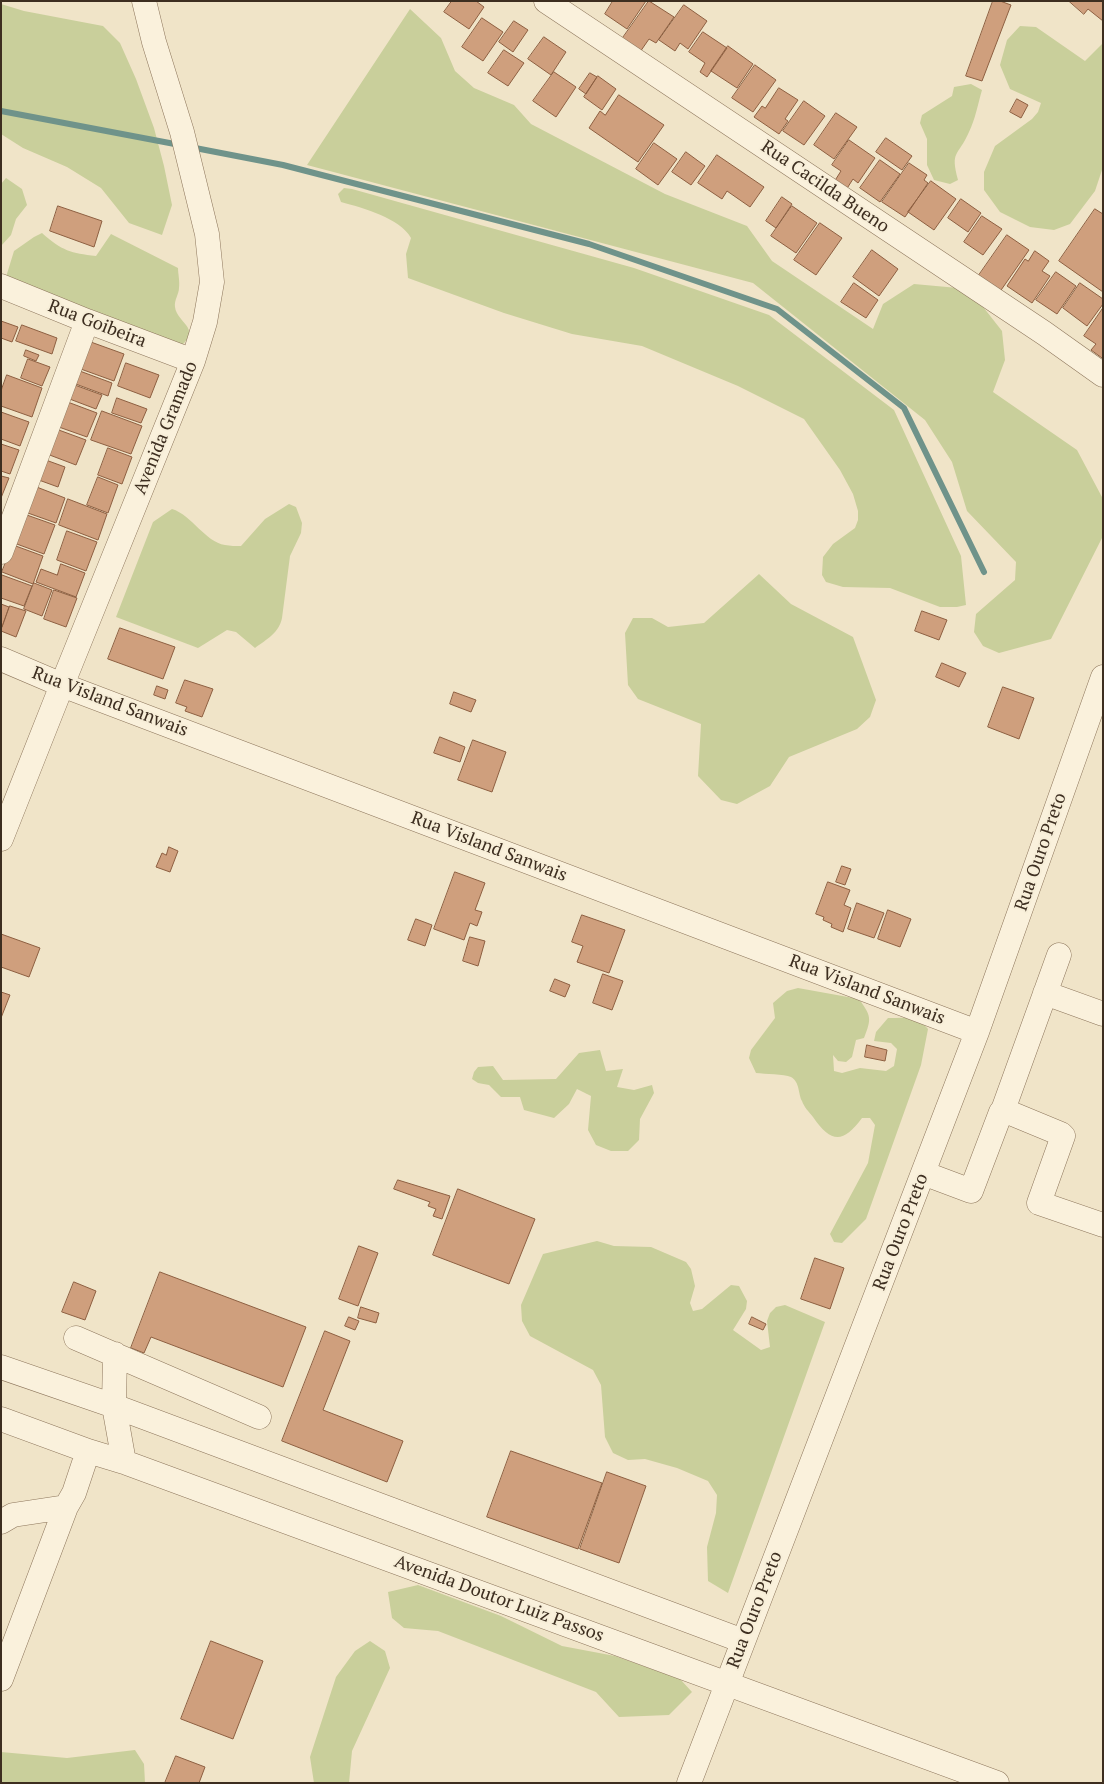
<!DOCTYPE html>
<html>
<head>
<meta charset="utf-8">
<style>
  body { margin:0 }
  #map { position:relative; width:1104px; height:1784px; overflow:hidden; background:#f0e4c8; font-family:"PT Serif",serif }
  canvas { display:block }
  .frame { position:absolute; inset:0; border:2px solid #3d2e20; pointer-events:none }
</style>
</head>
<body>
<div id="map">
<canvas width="1104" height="1784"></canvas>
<div class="frame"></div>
</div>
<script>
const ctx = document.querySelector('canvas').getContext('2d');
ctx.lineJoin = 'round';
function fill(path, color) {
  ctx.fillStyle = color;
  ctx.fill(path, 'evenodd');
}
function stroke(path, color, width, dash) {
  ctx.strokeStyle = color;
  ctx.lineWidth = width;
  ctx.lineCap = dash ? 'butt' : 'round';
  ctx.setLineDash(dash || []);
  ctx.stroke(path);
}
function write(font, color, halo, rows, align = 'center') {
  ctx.font = font + ' "PT Serif",serif';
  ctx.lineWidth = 4;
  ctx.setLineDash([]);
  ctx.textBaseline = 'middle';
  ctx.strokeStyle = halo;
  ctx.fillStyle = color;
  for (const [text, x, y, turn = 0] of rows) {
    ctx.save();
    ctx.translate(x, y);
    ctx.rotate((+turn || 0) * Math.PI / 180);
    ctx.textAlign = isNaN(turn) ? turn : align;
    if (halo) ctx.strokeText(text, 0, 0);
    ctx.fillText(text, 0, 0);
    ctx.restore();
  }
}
const green = new Path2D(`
  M1 4 24 11 103 26 120 43 136 79 154 128 164 166 172 205 162 235 129 223 101 188 67 167 23 148 1 134Z
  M410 9 441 38 455 71 474 88 514 105 531 124 665 194 747 226 772 261 873 329 883 304 914 284 969 289 1002 331 1005 360 993 392 1077 450 1103 499V536L1051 639 999 653 983 646 974 632 976 614 1015 580 1016 562 967 511 952 462 925 420 753 283 307 165Z
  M1020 26 1036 27 1085 61 1103 43V167L1095 191 1070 224 1054 230 1030 227 1000 212 984 190V172L995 146 1032 119 1038 112 1041 103 1010 89 1000 65 1007 40Z
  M971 84 982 90C978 104 975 120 969 132 958 157 950 150 958 180L950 184 934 180 927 165V139L920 123 922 115 952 96 954 87Z
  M6 178 22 189 27 205 16 219 11 235 1 246V184Z
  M344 188 352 189 634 268 769 315 894 410 961 556 966 605 957 607H940L890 588 843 587 826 582 822 575 823 557 833 544 855 528 858 520V511L853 494 840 470 804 419 738 386 642 346 572 334 504 313 408 278 406 254 411 238C400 218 363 208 341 202L338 194Z
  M42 233C62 251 71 253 96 256L111 234 178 268C178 274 180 281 179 288 179 294 174 300 175 307 177 323 202 328 181 346L6 277 14 251 34 237Z
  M289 504 296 507 302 523 301 533 290 556 282 618C279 633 267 639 255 648L236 632 227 630 198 648 116 617 153 522 172 509C192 515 205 542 225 545 230 546 236 546 241 546L265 519Z
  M759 574 791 604 853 637 876 700 870 717 857 729 789 757 770 786 737 804 721 800 698 776 701 724 638 699 628 685 625 633 633 618H652L668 627 704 623Z
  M798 988 859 999C871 1016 872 1018 864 1038L856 1040 852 1057 846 1062 838 1061 833 1055 834 1071 842 1073 860 1068 886 1071 894 1066 897 1049 891 1043 874 1041 876 1032 888 1018C905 1018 917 1015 928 1029L921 1065 866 1219 842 1243 834 1242 830 1234 868 1163 875 1125 870 1118H862C843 1144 831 1143 813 1117 809 1112 804 1107 802 1101 798 1094 800 1082 791 1077 784 1074 765 1074 756 1073L749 1058 751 1050 775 1018 773 1003 787 991Z
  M600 1050 606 1071 623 1069 617 1087 634 1090 652 1085 654 1093 640 1119 639 1140 628 1151H611L596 1145 588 1130 591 1096 577 1089 569 1104 554 1118 524 1110 520 1097H501L489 1085 478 1083 472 1079 474 1072 478 1067 493 1066 503 1080 556 1079 579 1053Z
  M597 1241 614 1246 651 1247 686 1262 691 1269 695 1286 690 1303 693 1311 702 1309 731 1285 739 1286 747 1301 746 1309 733 1330 761 1350 770 1347 767 1321 770 1313 776 1307 785 1305 825 1322 728 1593 708 1581 707 1547 716 1513 717 1495 708 1481 677 1468 645 1459 628 1460 613 1453 605 1437 601 1385 593 1370 530 1336 522 1321 521 1305 543 1254Z
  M418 1585 501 1616 562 1646 615 1656 680 1679 692 1692 669 1715 619 1717 596 1692 438 1631 404 1628 392 1618 388 1592Z
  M370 1641 385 1651 390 1668 352 1751 349 1783H314L310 1757 336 1677 355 1651Z
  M135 1750 144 1764 145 1783H1V1752L67 1758Z`);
const stream = new Path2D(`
  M1 111 180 145
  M190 147 283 165 589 244 777 309 904 408 984 572`);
const building = new Path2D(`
  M452 1H476L484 7 469 29 444 12Z
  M613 1H646L627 29 605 14Z
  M649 1 674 17 656 43 649 39 640 52 622 39Z
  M993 1H1000L1011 5 982 81 966 76Z
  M1069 1H1103V21L1088 9 1084 14Z
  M684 5 707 21 688 49 680 43 675 51 659 40Z
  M482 18 503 32 483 61 462 47Z
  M514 21 528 30 513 52 499 42Z
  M703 32 727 48 707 77 700 72 705 63 689 52Z
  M544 37 566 52 551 75 528 59Z
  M728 46 753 64 737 88 711 71Z
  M504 50 524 63 508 86 488 73Z
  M755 65 776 80 753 112 732 98Z
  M554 72 576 87 556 117 533 101Z
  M590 73 597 77 586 94 579 89Z
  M598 76 616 89 602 110 584 97Z
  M779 88 798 100 785 119 788 121 779 134 754 117 762 106 765 108Z
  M619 95 664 125 638 162 589 128 600 111 605 115Z
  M1017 99 1028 105 1021 118 1010 112Z
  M804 101 825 116 804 145 783 131Z
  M836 113 857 127 834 159 814 145Z
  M886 138 912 156 902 170 876 152Z
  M849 140 875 158 858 183 853 179 846 190 834 182 841 171 832 165Z
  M654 143 677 159 658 185 636 169Z
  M686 152 705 166 691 185 672 172Z
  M717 155 764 187 750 207 727 191 722 199 698 183Z
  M880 160 900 174 880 202 860 188Z
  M909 163 927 175 924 180 928 183 905 217 882 202Z
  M931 181 956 199 934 230 908 212Z
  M782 197 792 204 776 228 766 221Z
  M961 199 981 213 968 232 948 218Z
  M58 206 102 221 94 247 50 231Z
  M792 206 817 223 796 253 771 236Z
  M1095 209 1103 214V292L1059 261Z
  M982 216 1002 229 983 255 964 242Z
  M820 223 842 238 816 275 794 260Z
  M1007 235 1029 250 999 293 977 278Z
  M872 250 898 269 879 296 853 277Z
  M1035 251 1049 261 1042 271 1050 276 1032 303 1007 286 1025 259 1028 261Z
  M1056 272 1076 286 1057 314 1036 300Z
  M854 283 878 300 866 318 841 302Z
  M1080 283 1103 299V304L1087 326 1063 308Z
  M1103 308V357L1102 358 1091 350 1096 344 1084 336Z
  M1 321 18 327 12 342 1 338Z
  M22 325 57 338 52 354 16 341Z
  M88 341 124 354 114 381 78 368Z
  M26 350 39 355 36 361 24 356Z
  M28 359 50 367 42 386 21 378Z
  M126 363 159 375 150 398 118 386Z
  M77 370 112 383 108 396 73 383Z
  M7 375 42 388 32 417 1 406V391Z
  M72 384 102 395 96 409 67 398Z
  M117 398 147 409 141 423 112 413Z
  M65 401 97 413 87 437 56 426Z
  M102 411 142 426 131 454 91 440Z
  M1 412 29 422 20 446 1 439Z
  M56 429 86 440 76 465 47 454Z
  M1 444 19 450 10 474 1 471Z
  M108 448 132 457 122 484 98 475Z
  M43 459 65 467 58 487 36 479Z
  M1 476 9 478 1 498Z
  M98 477 118 485 108 513 87 505Z
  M34 486 65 498 56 523 25 512Z
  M68 499 107 514 98 540 59 525Z
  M24 514 55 525 44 554 14 543Z
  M67 531 97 542 86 571 57 560Z
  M13 545 43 556 33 584 2 572Z
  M61 564 85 573 76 597 36 582 41 569 57 575Z
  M2 575 32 586 24 606 1 598Z
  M34 583 52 590 42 616 24 609Z
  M54 590 77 598 66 627 44 619Z
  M1 604 9 607 2 627H1Z
  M10 606 26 611 16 637 1 631Z
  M922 611 947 620 939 640 915 631Z
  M120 628 175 647 163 679 108 659Z
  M942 663 966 673 959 687 936 677Z
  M185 680 213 689 202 717 185 711 187 707 176 703Z
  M157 686 168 690 165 699 154 695Z
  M1003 687 1034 698 1019 739 988 727Z
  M454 692 476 700 471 712 450 704Z
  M440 737 465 747 460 762 434 753Z
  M473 740 506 752 492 792 458 780Z
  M169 847 178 851 170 872 156 867 162 853 166 855Z
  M842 866 851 869 845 885 836 882Z
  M455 872 485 883 475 910 482 912 477 926 470 923 464 940 434 929Z
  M828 882 850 890 844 905 851 908 843 932 831 927 832 924 823 920 824 917 816 914Z
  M857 903 884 913 874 938 848 929Z
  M888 910 911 919 900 947 878 939Z
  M582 915 625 930 609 973 577 962 583 946 572 942Z
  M416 919 432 925 425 946 408 940Z
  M1 934 40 948 29 977 1 967Z
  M470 937 485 941 478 966 463 961Z
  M603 974 623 981 612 1010 593 1003Z
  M555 979 570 985 565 997 550 991Z
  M1 992 10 995 1 1018Z
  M867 1045 887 1050 885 1061 865 1057Z
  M398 1180 450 1196 442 1219 433 1216 436 1209 428 1206 430 1202 394 1189Z
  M458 1189 535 1219 509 1284 433 1255Z
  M359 1246 378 1253 358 1306 339 1299Z
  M815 1258 844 1268 830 1309 801 1299Z
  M160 1272 306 1327 283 1387 151 1337 144 1353 131 1348Z
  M74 1282 96 1291 85 1320 62 1312Z
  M361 1307 379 1313 376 1323 358 1318Z
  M349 1317 359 1321 355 1330 345 1326Z
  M752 1317 766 1324 763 1330 749 1324Z
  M325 1331 350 1341 323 1410 403 1441 387 1482 282 1441Z
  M511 1451 602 1483 578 1549 487 1517Z
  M607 1472 646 1486 619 1563 580 1549Z
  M211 1641 263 1661 233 1739 181 1719Z
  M176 1756 205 1767 199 1783H165Z`);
const minor = new Path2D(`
  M546 1 1044 333 1103 375
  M1 286 87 321 193 361
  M1 552 87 321
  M1 659 62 685 977 1032
  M1 839 62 685 193 361 205 322 212 282 207 234 182 132 154 42 144 1
  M1045 993 1103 1014
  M1003 1110 1059 955
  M923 1173 971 1191 1001 1112 1003 1110 1061 1134 1063 1136 1039 1203 1103 1225
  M76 1338 259 1417
  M115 1354 114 1406 124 1462
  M1 1367 114 1406 743 1641
  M1 1419 88 1451 124 1462 997 1783
  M1 1522 13 1515 66 1507
  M1 1679 66 1507 74 1493 88 1451
  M689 1783 977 1032 1103 677`);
const streetNames = [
  ["Rua Cacilda Bueno",825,187,34],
  ["Rua Goibeira",97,324,21],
  ["Avenida Gramado",166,428,-68],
  ["Rua Visland Sanwais",110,702,21],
  ["Rua Visland Sanwais",489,847,21],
  ["Rua Ouro Preto",1041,852,-71],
  ["Rua Visland Sanwais",867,990,21],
  ["Rua Ouro Preto",901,1232,-69],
  ["Avenida Doutor Luiz Passos",499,1599,20],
  ["Rua Ouro Preto",755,1610,-69]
];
fill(green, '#c9cf9b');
stroke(stream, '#6f938a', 6);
fill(building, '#cf9f7d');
stroke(building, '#8d5f41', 1);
stroke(minor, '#8d765c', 25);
stroke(minor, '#faf1dc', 24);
write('18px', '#3d2e20', '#f7eed8', streetNames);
</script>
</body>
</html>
